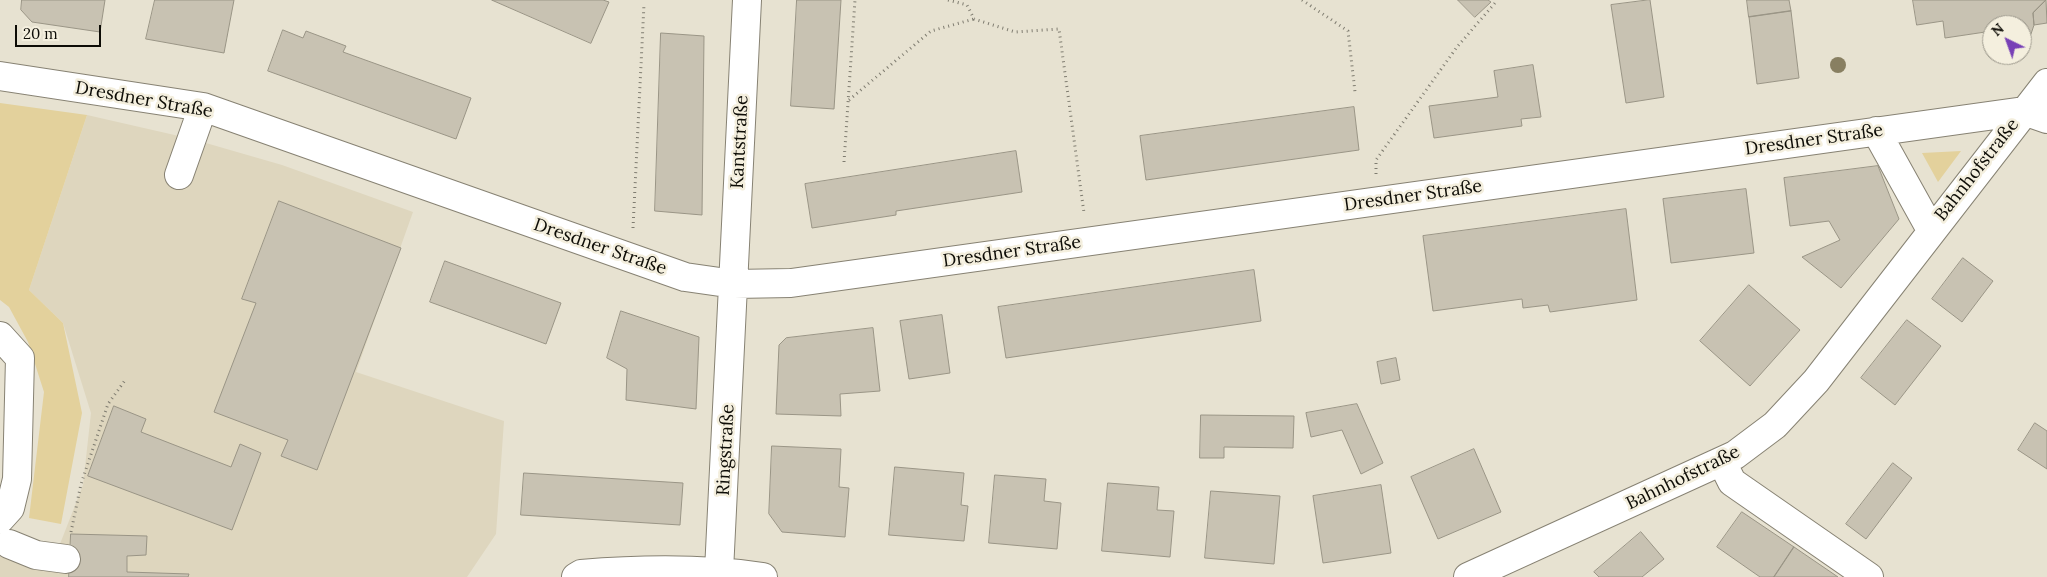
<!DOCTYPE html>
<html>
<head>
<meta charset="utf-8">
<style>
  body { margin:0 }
  #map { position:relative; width:2047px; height:577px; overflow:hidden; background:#e7e2d1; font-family:Lora,serif }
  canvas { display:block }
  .north { position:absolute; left:1982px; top:15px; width:50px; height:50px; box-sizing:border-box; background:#f4efde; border:1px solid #989488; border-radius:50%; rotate:318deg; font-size:14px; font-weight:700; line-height:20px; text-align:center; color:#0d0c06 }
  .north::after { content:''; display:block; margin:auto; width:18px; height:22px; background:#7840b6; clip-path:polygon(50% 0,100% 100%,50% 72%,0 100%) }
  .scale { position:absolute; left:15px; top:25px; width:86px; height:22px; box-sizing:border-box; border:2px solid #0d0c06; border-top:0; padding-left:6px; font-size:15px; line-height:18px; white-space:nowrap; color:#0d0c06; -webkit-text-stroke:4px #f4efde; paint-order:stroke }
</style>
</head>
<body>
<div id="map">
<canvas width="2047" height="577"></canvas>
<div class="north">N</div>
<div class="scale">20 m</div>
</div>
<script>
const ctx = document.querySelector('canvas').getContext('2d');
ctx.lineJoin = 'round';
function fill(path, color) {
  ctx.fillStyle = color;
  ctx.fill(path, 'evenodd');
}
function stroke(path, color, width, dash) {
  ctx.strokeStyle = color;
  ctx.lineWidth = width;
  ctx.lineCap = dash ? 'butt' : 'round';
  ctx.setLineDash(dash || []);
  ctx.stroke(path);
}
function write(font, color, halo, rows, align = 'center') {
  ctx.font = font + ' Lora,serif';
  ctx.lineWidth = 5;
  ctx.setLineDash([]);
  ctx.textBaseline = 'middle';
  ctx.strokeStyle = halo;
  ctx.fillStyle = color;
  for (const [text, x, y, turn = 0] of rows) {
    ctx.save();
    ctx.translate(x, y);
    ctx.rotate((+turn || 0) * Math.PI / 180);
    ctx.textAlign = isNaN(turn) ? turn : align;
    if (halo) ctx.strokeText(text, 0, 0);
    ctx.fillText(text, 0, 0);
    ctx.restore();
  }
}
const built = new Path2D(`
  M87 115 192 139 282 165 413 212 356 372 504 421 496 534 467 577H0V556L60 544 83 485 91 413 63 323 29 290Z`);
const green = new Path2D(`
  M0 103 87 115 29 290 63 323 82 413 61 524 29 518 44 392 28 342 9 307 0 300Z
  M1961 151 1938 182 1922 153Z`);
const building = new Path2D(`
  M22 0H105L100 32 32 22 21 10Z
  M155 0H234L224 53 146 39Z
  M492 0H603L609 2 591 43Z
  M797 0H841L834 109 791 106Z
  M1458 0H1488L1491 2 1475 17Z
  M1650 0 1664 97 1626 103 1611 5Z
  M1747 0H1789L1791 11 1749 17Z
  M1913 0H2046L2033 13 2034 25 2031 34 2022 35V25H1992V31L1945 38 1943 21 1917 25Z
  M2046 0 2047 23 2034 25 2033 13Z
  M1791 11 1799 78 1757 84 1749 17Z
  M283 30 303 38 306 31 346 46 343 52 471 98 456 139 268 71Z
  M661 33 704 36 702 215 655 211Z
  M1533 65 1541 117 1521 119 1522 126 1434 138 1429 106 1498 97 1494 71Z
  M1354 107 1359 150 1146 180 1140 136Z
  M1016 151 1022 192 896 211V215L812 228 805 184Z
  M1878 166 1899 219 1841 288 1802 257 1840 240 1829 221 1790 226 1784 178Z
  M1746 189 1754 253 1671 263 1663 199Z
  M279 201 401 248 317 470 281 456 288 440 214 412 256 303 242 299Z
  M1626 209 1637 300 1550 312 1548 305 1523 308 1522 299 1433 311 1423 236Z
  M1963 258 1993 281 1962 322 1932 299Z
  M445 261 561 303 546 344 430 302Z
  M1254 270 1261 321 1006 358 998 307Z
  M1749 285 1800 330 1750 386 1700 341Z
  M621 311 699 337 696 409 626 400 627 369 607 358Z
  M942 315 950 373 909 379 900 321Z
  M1907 320 1941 346 1895 405 1861 378Z
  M873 328 880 391 840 394 841 416 776 414 779 345 786 338Z
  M1396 358 1400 380 1381 384 1377 362Z
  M1357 404 1383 463 1361 474 1342 430 1311 437 1306 413Z
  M114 406 146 419 141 432 231 467 240 444 261 453 232 530 88 476Z
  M1201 415 1294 416 1293 448 1224 447V458H1200Z
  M2035 423 2047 431V469L2018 450Z
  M772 446 841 449 839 487 849 488 845 537 782 532 769 514Z
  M1474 449 1501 512 1438 539 1411 477Z
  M1893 463 1912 478 1866 539 1846 524Z
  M895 467 964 473 961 505 968 506 964 541 889 535Z
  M524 473 683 483 680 525 521 515Z
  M995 475 1046 479 1044 501 1061 503 1057 549 989 543Z
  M1108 483 1159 487 1157 510 1174 511 1170 557 1102 551Z
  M1381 485 1391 553 1323 563 1313 496Z
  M1211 491 1280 496 1274 564 1205 558Z
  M1742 512 1794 547 1774 577H1760L1717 547Z
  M1641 532 1664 559 1642 577H1599L1594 572Z
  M71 534 147 536 146 555 127 556V572L189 574 188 577H69Z
  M1794 547 1838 577H1774Z`);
const path = new Path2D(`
  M948 0 967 5 974 19 1015 32 1059 29 1084 213
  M1302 0 1348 31 1355 92
  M849 100 931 31 974 19
  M844 162 855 0
  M1376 174V160L1457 47 1495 3 1494 0
  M633 228 644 4
  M71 532 81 484 108 404 126 379`);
const minor = new Path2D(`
  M0 76 203 107 685 277 734 284 791 283 2024 111 2047 119
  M1876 131 1931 230
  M179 175 203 107
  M0 336 20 358 17 479 10 508 0 519
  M1722 462 1732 482 1869 577
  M9 544 36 555 66 559
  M719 571 747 0
  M576 577 581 574C642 569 703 568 763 577
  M1468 577 1735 455 1775 425 1816 381 2047 83`);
const trees = [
  [1838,65]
];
const streetNames = [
  ["Dresdner Straße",144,100,10],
  ["Dresdner Straße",1814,140,-8],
  ["Kantstraße",740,142,-87],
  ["Bahnhofstraße",1977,170,-52],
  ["Dresdner Straße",1413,196,-8],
  ["Dresdner Straße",600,247,19],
  ["Dresdner Straße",1012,252,-8],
  ["Ringstraße",726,450,-87],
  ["Bahnhofstraße",1683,478,-26]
];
fill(built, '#ded6be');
fill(green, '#e3d19c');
fill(building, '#c8c2b2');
stroke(building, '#9a9586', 1);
stroke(minor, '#878273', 30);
stroke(path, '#7f7c70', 3, [1, 4]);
stroke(minor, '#fff', 28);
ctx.fillStyle = '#887f61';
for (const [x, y] of trees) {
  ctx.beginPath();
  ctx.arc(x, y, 8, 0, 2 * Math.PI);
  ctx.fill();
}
write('18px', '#0d0c06', '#f4efde', streetNames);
</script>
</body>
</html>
